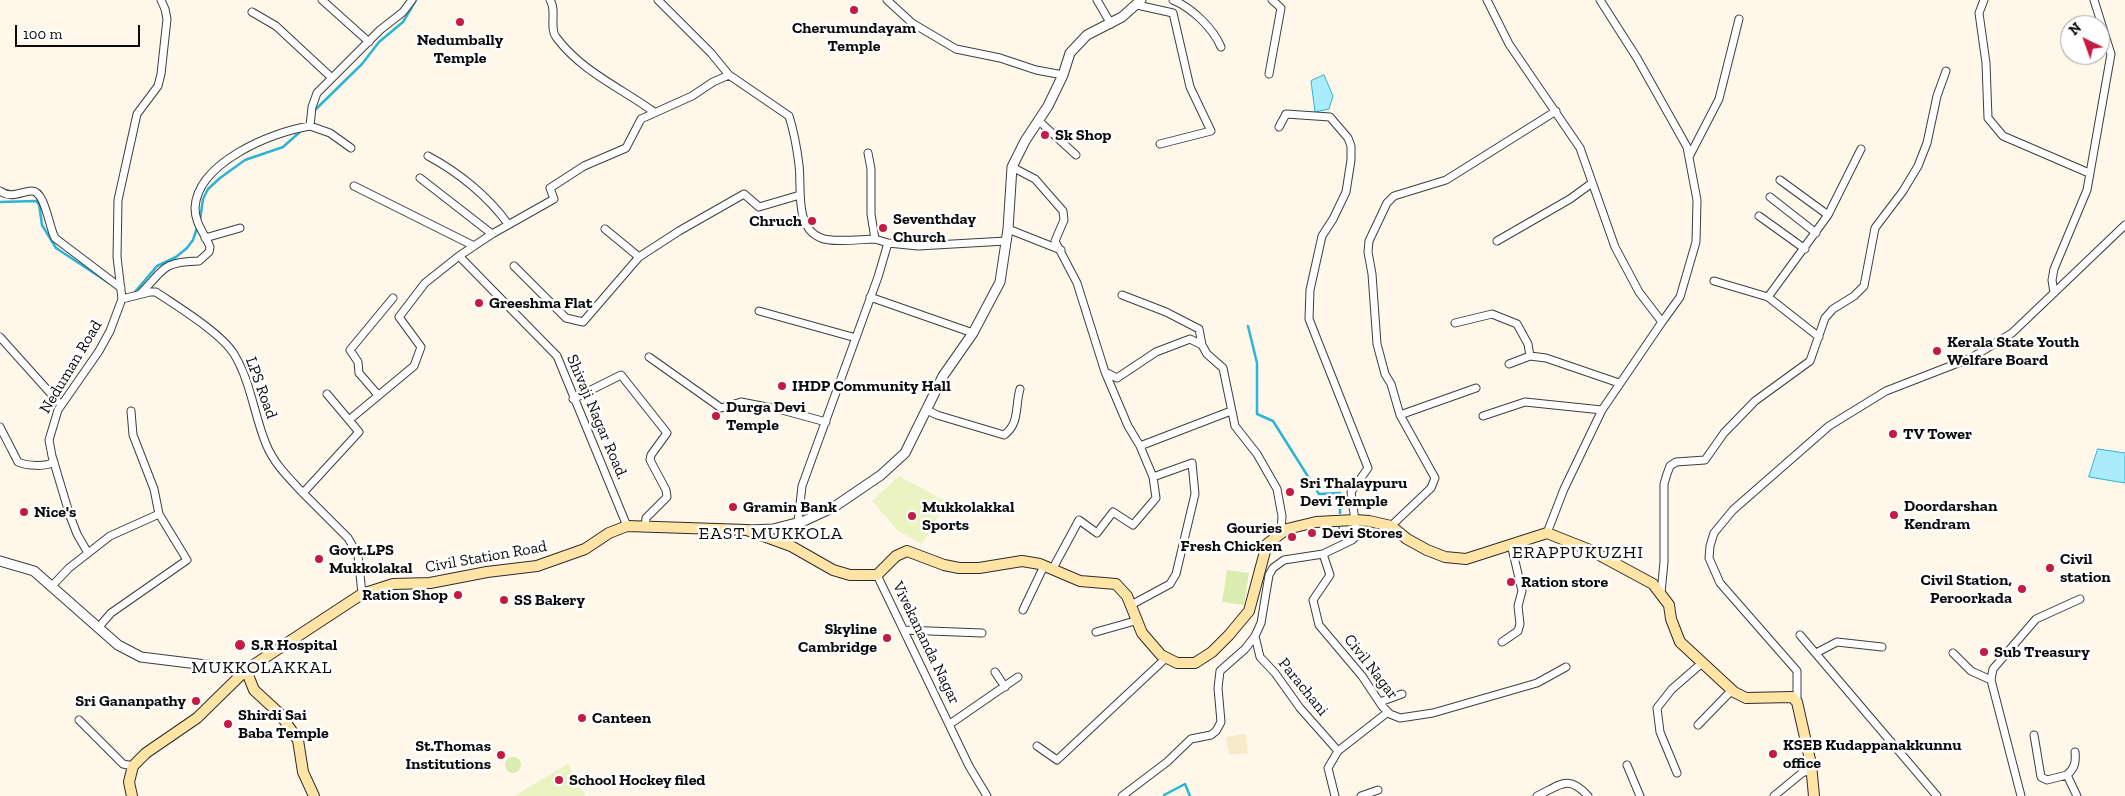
<!DOCTYPE html>
<html>
<head>
<meta charset="utf-8">
<style>
  body { margin:0 }
  #map { position:relative; width:2125px; height:796px; overflow:hidden; background:#fff7ea; font-family:"Zilla Slab",serif }
  canvas { display:block }
  .north { position:absolute; left:2060px; top:15px; width:50px; height:50px; box-sizing:border-box; background:#fff; border:1px solid #9d9d9d; border-radius:50%; rotate:318deg; font-size:14px; font-weight:700; line-height:20px; text-align:center; color:#0b0b0b }
  .north::after { content:''; display:block; margin:auto; width:18px; height:22px; background:#c51a43; clip-path:polygon(50% 0,100% 100%,50% 72%,0 100%) }
  .scale { position:absolute; left:15px; top:25px; width:125px; height:22px; box-sizing:border-box; border:2px solid #0b0b0b; border-top:0; padding-left:6px; font-size:15px; line-height:18px; white-space:nowrap; color:#0b0b0b; -webkit-text-stroke:4px #fff; paint-order:stroke }
</style>
</head>
<body>
<div id="map">
<canvas width="2125" height="796"></canvas>
<div class="north">N</div>
<div class="scale">100 m</div>
</div>
<script>
const ctx = document.querySelector('canvas').getContext('2d');
ctx.lineJoin = 'round';
function fill(path, color) {
  ctx.fillStyle = color;
  ctx.fill(path, 'evenodd');
}
function stroke(path, color, width, dash) {
  ctx.strokeStyle = color;
  ctx.lineWidth = width;
  ctx.lineCap = dash ? 'butt' : 'round';
  ctx.setLineDash(dash || []);
  ctx.stroke(path);
}
function write(font, color, halo, rows, align = 'center') {
  ctx.font = font + ' "Zilla Slab",serif';
  ctx.lineWidth = 5;
  ctx.setLineDash([]);
  ctx.textBaseline = 'middle';
  ctx.strokeStyle = halo;
  ctx.fillStyle = color;
  for (const [text, x, y, turn = 0] of rows) {
    ctx.save();
    ctx.translate(x, y);
    ctx.rotate((+turn || 0) * Math.PI / 180);
    ctx.textAlign = isNaN(turn) ? turn : align;
    if (halo) ctx.strokeText(text, 0, 0);
    ctx.fillText(text, 0, 0);
    ctx.restore();
  }
}
const farmland = new Path2D(`
  M1246 734 1248 753 1229 755 1226 737Z`);
const green = new Path2D(`
  M1227 570 1249 573 1244 605 1222 602Z
  M505 765a8 8 0 1 1 16 0a8 8 0 1 1-16 0Z`);
const pitch = new Path2D(`
  M899 476 947 502 922 544 898 531 872 501Z
  M568 764 585 796H514Z`);
const water = new Path2D(`
  M1324 75 1333 96 1329 109 1315 112 1311 81Z
  M2098 449 2125 453V483L2089 477Z`);
const stream = new Path2D(`
  M315 110 362 64 379 42 403 22 416 0
  M0 202 36 201 39 204 42 225 56 248 118 289
  M200 220 203 199 208 189 220 178 245 160 283 147 301 131
  M134 293 157 266 176 257 187 248 193 240 197 228
  M1248 326 1257 363V414L1273 421 1319 494 1340 493V513
  M1339 535V528
  M1164 795 1185 784 1190 796`);
const minor = new Path2D(`
  M322 0 369 42
  M550 0C557 10 549 28 556 37 581 71 621 88 654 112
  M658 0 711 53 729 75
  M887 0 912 23 956 49 1000 58 1036 70 1063 75
  M1097 0 1111 24
  M1173 0C1192 8 1213 28 1221 47
  M1487 0 1509 44 1580 148 1615 247 1639 292 1662 322 1602 410 1564 489 1547 533
  M1600 0 1637 58 1687 147 1697 200 1696 242 1680 297 1662 322
  M1984 0 1979 13 1986 63 1988 118 2003 136 2089 173
  M1137 5 1173 13 1190 87 1211 131 1160 144
  M252 12 276 26 332 78
  M1269 74 1281 8 1272 0
  M1039 121 1076 155
  M310 126 330 133 351 148
  M428 156C458 172 488 196 508 224
  M1689 157 1719 99 1739 19
  M1012 167 1035 179 1063 211 1064 220 1055 241 1077 283 1105 372 1117 378 1156 352 1190 339 1202 345 1207 354 1223 368 1235 426 1257 454 1277 489 1282 516 1281 532
  M420 178 492 234
  M1780 180 1828 215
  M354 186 474 246
  M0 191C11 199 20 192 31 191 45 189 49 228 55 238L121 288
  M1770 197 1816 233
  M1759 216 1805 249
  M605 229 639 257
  M1008 229 1061 250
  M205 238 240 228
  M1497 241 1570 199 1592 183
  M888 243 918 246 1006 241
  M459 256 492 234 554 199 550 188 584 166 626 148 641 119 692 96 713 82 729 75 789 116C794 132 797 148 799 165 802 187 794 228 821 238 833 243 862 239 875 239
  M514 266 566 318 583 322 639 257 679 231 744 194 759 207 800 195
  M1714 281 1768 297 1819 337
  M2054 293 2052 280 2054 269 2087 190 2111 54 2094 0
  M140 294C165 269 161 262 199 261L209 252 210 247C205 234 195 224 195 208 197 163 271 132 310 126L312 107 317 93 380 30 403 12 412 0
  M1122 295 1166 312 1199 329 1202 345
  M870 297 973 333
  M1768 297 1828 215 1861 149
  M122 299 150 292H156C178 307 221 333 234 354 251 382 254 415 266 444 274 464 289 478 303 493
  M759 311 856 338
  M1455 323 1492 314 1517 324 1528 344 1530 356
  M0 337 61 405
  M649 357 721 408 741 402 782 410 826 422
  M1509 364 1530 356 1546 358 1619 383
  M1105 372 1128 426 1140 446
  M327 394 359 432 303 493 348 538 358 555 362 594
  M378 395 359 373 358 362 350 350 393 298
  M573 399 621 375 667 433 651 455 650 460 666 490 667 497 646 518 645 527
  M927 410 937 415 1004 435C1020 424 1015 405 1020 389
  M1400 415 1476 388
  M1483 416 1525 402 1602 410
  M349 420 414 366 421 347 399 317 425 283 459 256 557 356 627 526
  M0 427 18 462C27 466 46 467 54 462
  M798 522 802 486 878 277 888 243 875 239 871 214V169L868 153
  M1391 526 1431 488 1435 478 1400 415 1391 384 1385 374 1377 344 1372 274 1368 252 1369 241 1387 203 1394 196 1446 180 1556 111
  M88 553 77 534 70 516 52 456 49 440 58 410 99 351 110 331 122 299 117 257 118 200 137 114 158 86 161 74 167 19 165 9 161 0
  M1323 554 1330 575 1313 600 1319 625 1362 676 1382 706 1390 714 1400 718 1433 713 1537 683 1566 667
  M1052 570 1079 520 1097 533 1113 512 1133 525 1156 498 1153 477
  M877 575 969 766 987 796
  M51 587 69 568 110 536 159 514 154 489 133 435 131 411
  M1661 593 1664 562V484L1667 474 1670 466 1676 462 1705 460 1724 433 1755 401 1810 361 1825 318 1833 309 1854 296 1864 286 1875 228 1903 191 1918 166 1927 143 1937 96 1946 71
  M1131 605 1170 584 1176 574 1195 494 1192 463 1153 477 1140 446 1231 411
  M1023 610 1044 566
  M98 628 111 613 187 560 159 514
  M904 630 982 633
  M1096 632 1135 621
  M1800 635 1937 796
  M1255 636 1260 657 1275 673 1300 708 1338 751
  M1502 642 1518 631 1520 624 1518 606 1522 591 1511 544
  M1816 653 1837 642 1882 647
  M1953 653 1971 671 1991 680
  M995 672 1005 687
  M1380 702 1402 694
  M1797 702V671L1720 583 1709 558 1710 546 1714 533 1733 510 1829 426 1886 391 1971 358 2012 333 2125 225
  M79 720 123 764 133 766
  M950 724 1018 677
  M1698 725 1732 690
  M2034 735 2041 777 2047 780 2067 775
  M1037 746 1057 760 1166 658
  M2075 752C2076 762 2075 768 2067 775L2077 796
  M1627 765 1640 796
  M1677 773 1660 732 1657 708 1672 689 1702 663
  M1122 796 1167 762 1191 739 1211 735 1216 731 1221 722 1218 688 1220 671 1245 649 1255 636 1261 623 1269 575 1273 568 1284 560 1323 554 1352 540 1357 535 1351 492 1368 468 1309 319 1310 290 1322 236 1333 219 1346 192 1351 160V146L1348 138 1330 117 1286 114 1279 127
  M1335 796 1328 768 1338 751 1388 712
  M1361 796 1378 790
  M1537 796C1559 786 1568 773 1588 796
  M1774 796 1802 773 1811 770
  M2021 796 1991 680 1993 669 2036 619 2080 599`);
const tertiary = new Path2D(`
  M748 530 773 529 804 521 834 507 881 475 905 453 943 376 973 333 1000 282 1008 229 1012 167 1025 141 1048 106 1063 75 1070 53 1087 35 1122 17 1141 0
  M0 561 34 571 118 645 141 657 246 670`);
const secondary = new Path2D(`
  M246 670 254 690 280 714 298 740 303 772 314 796
  M132 796 129 782 133 766 146 753 197 718 246 670 362 594 393 584 430 583 487 572 537 566 585 549 609 533 627 526 747 530 791 546 833 570 850 575H877L896 556 907 551 944 565 959 568H979L1022 561 1040 564 1080 581 1116 584 1127 596 1142 633 1161 655 1177 663H1195L1212 652 1229 635 1249 611 1267 544 1287 529 1316 522 1355 520 1369 521 1391 526 1407 539 1427 550 1445 557 1466 559 1547 533 1590 550 1653 584 1669 605 1671 619 1680 642 1734 692 1746 698 1792 697 1797 702 1811 764 1814 796`);
const markers = [
  [854,10,5,"#c51a43"],
  [460,22,5,"#c51a43"],
  [1045,135,5,"#c51a43"],
  [812,221,5,"#c51a43"],
  [883,228,5,"#c51a43"],
  [479,303,5,"#c51a43"],
  [1937,351,5,"#c51a43"],
  [782,386,5,"#c51a43"],
  [716,416,5,"#c51a43"],
  [1893,434,5,"#c51a43"],
  [1290,492,5,"#c51a43"],
  [733,507,5,"#c51a43"],
  [24,512,5,"#c51a43"],
  [1894,515,5,"#c51a43"],
  [912,516,5,"#c51a43"],
  [1312,533,5,"#c51a43"],
  [1292,537,5,"#c51a43"],
  [319,559,5,"#c51a43"],
  [2050,568,5,"#c51a43"],
  [1511,582,5,"#c51a43"],
  [2022,589,5,"#c51a43"],
  [458,595,5,"#c51a43"],
  [504,600,5,"#c51a43"],
  [887,638,5,"#c51a43"],
  [240,645,6,"#c51a43"],
  [1984,652,5,"#c51a43"],
  [196,701,5,"#c51a43"],
  [582,718,5,"#c51a43"],
  [228,724,5,"#c51a43"],
  [1773,754,5,"#c51a43"],
  [501,755,5,"#c51a43"],
  [559,780,5,"#c51a43"]
];
const poiNames = [
  ["Cherumundayam",854,28,"center"],
  ["Temple",854,46,"center"],
  ["Nedumbally",460,40,"center"],
  ["Temple",460,58,"center"],
  ["Sk Shop",1055,135],
  ["Seventhday",893,219],
  ["Church",893,237],
  ["Chruch",802,221,"right"],
  ["Greeshma Flat",489,303],
  ["Kerala State Youth",1947,342],
  ["Welfare Board",1947,360],
  ["IHDP Community Hall",792,386],
  ["Durga Devi",726,407],
  ["Temple",726,425],
  ["TV Tower",1903,434],
  ["Sri Thalaypuru",1300,483],
  ["Devi Temple",1300,501],
  ["Doordarshan",1904,506],
  ["Kendram",1904,524],
  ["Gramin Bank",743,507],
  ["Mukkolakkal",922,507],
  ["Sports",922,525],
  ["Nice's",34,512],
  ["Gouries",1282,528,"right"],
  ["Fresh Chicken",1282,546,"right"],
  ["Devi Stores",1322,533],
  ["Govt.LPS",329,550],
  ["Mukkolakal",329,568],
  ["Civil",2060,559],
  ["station",2060,577],
  ["Civil Station,",2012,580,"right"],
  ["Peroorkada",2012,598,"right"],
  ["Ration store",1521,582],
  ["Ration Shop",448,595,"right"],
  ["SS Bakery",514,600],
  ["Skyline",877,629,"right"],
  ["Cambridge",877,647,"right"],
  ["S.R Hospital",251,645],
  ["Sub Treasury",1994,652],
  ["Sri Gananpathy",186,701,"right"],
  ["Shirdi Sai",238,715],
  ["Baba Temple",238,733],
  ["Canteen",592,718],
  ["KSEB Kudappanakkunnu",1783,745],
  ["office",1783,763],
  ["St.Thomas",491,746,"right"],
  ["Institutions",491,764,"right"],
  ["School Hockey filed",569,780]
];
const streetNames = [
  ["Neduman Road",71,367,-59],
  ["LPS Road",261,388,70],
  ["Shivaji Nagar Road.",597,417,67],
  ["Civil Station Road",486,557,-10],
  ["Vivekananda Nagar",926,643,64],
  ["Civil Nagar",1371,667,52],
  ["Parachani",1303,687,51]
];
const neighbourhoodNames = [
  ["EAST MUKKOLA",771,534],
  ["ERAPPUKUZHI",1578,553],
  ["MUKKOLAKKAL",262,668]
];
fill(farmland, '#f7eac8');
fill(green, '#dbecb1');
fill(pitch, '#ebf3c3');
fill(water, '#aaecfb');
stroke(water, '#2bb4d7', 1);
stroke(stream, '#2bb4d7', 2.5);
stroke(minor, '#3e3e3e', 9);
stroke(tertiary, '#3e3e3e', 11);
stroke(secondary, '#2d2d2d', 12);
stroke(minor, '#fff', 7);
stroke(tertiary, '#fff', 9);
stroke(secondary, '#ffe4a5', 10);
for (const [x, y, r, color] of markers) {
  const dot = new Path2D();
  dot.arc(x, y, r, 0, 2 * Math.PI);
  ctx.fillStyle = color;
  ctx.fill(dot);
  stroke(dot, '#fff', 2);
}
write('bold 16px', '#0b0b0b', '#fff', poiNames, 'left');
write('16px', '#0b0b0b', '#fff', streetNames);
ctx.letterSpacing = '1px';
write('18px', '#0b0b0b', '#fff', neighbourhoodNames);
ctx.letterSpacing = '0px';
</script>
</body>
</html>
